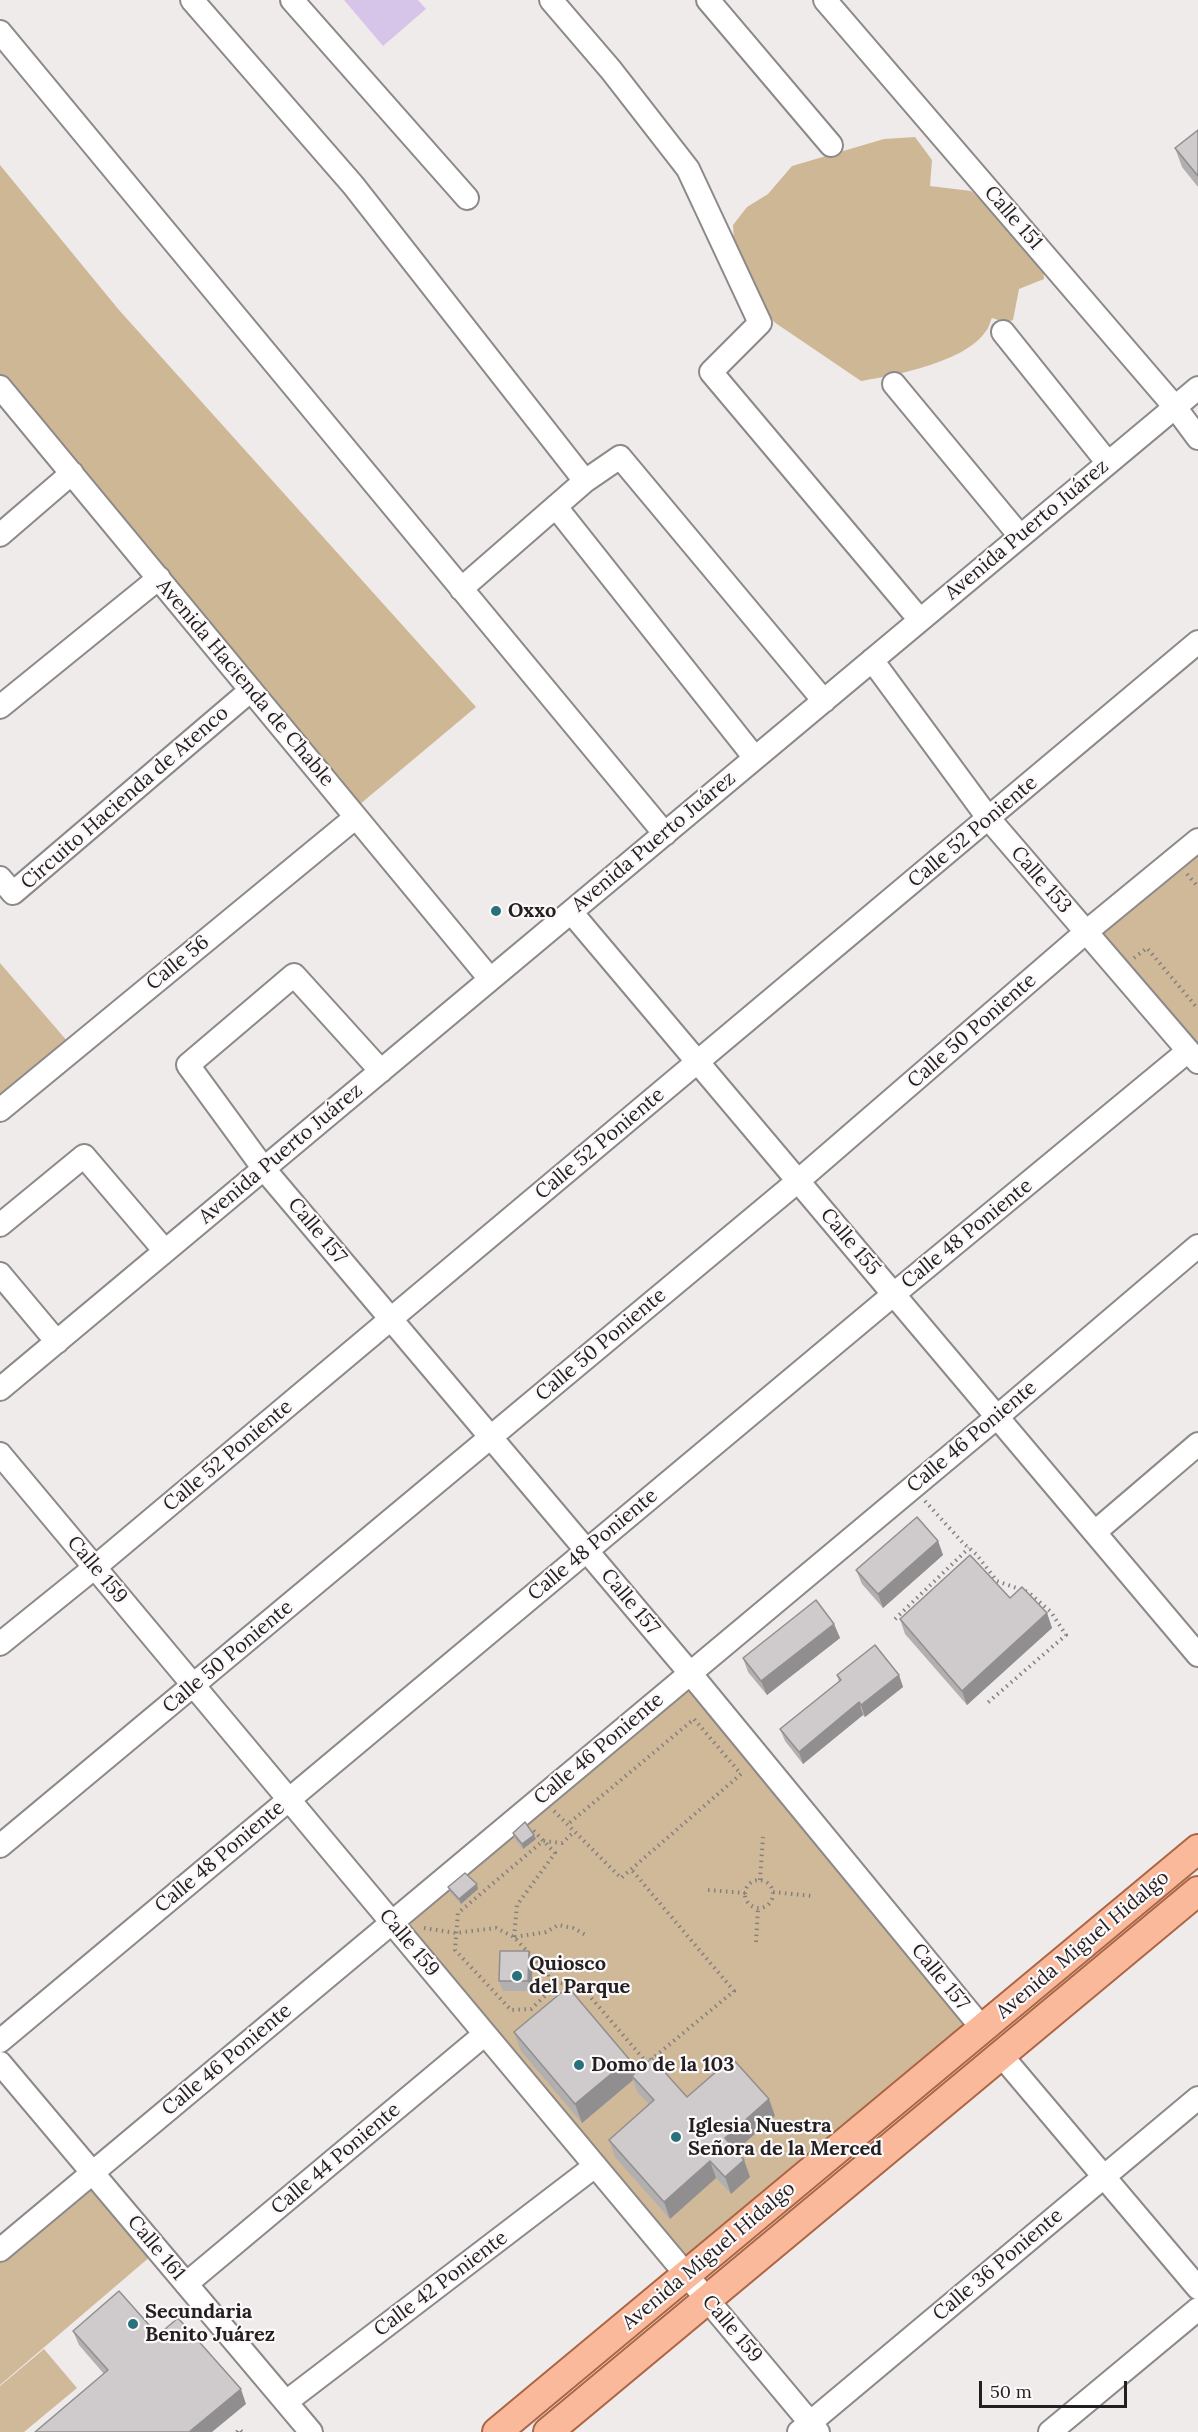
<!DOCTYPE html>
<html>
<head>
<meta charset="utf-8">
<style>
  body { margin:0 }
  #map { position:relative; width:1198px; height:2432px; overflow:hidden; background:#f0ebeb; font-family:Lora,serif }
  canvas { display:block }
  .scale { position:absolute; left:979px; top:2381px; width:148px; height:27px; box-sizing:border-box; border:3px solid #211f1f; border-top:0; padding-left:8px; font-size:18px; line-height:21px; white-space:nowrap; color:#211f1f; -webkit-text-stroke:4px #fdf8f9; paint-order:stroke }
</style>
</head>
<body>
<div id="map">
<canvas width="1198" height="2432"></canvas>
<div class="scale">50 m</div>
</div>
<script>
const ctx = document.querySelector('canvas').getContext('2d');
ctx.lineJoin = 'round';
function fill(path, color) {
  ctx.fillStyle = color;
  ctx.fill(path, 'evenodd');
}
function stroke(path, color, width, dash) {
  ctx.strokeStyle = color;
  ctx.lineWidth = width;
  ctx.lineCap = dash ? 'butt' : 'round';
  ctx.setLineDash(dash || []);
  ctx.stroke(path);
}
function write(font, color, halo, rows, align = 'center') {
  ctx.font = font + ' Lora,serif';
  ctx.lineWidth = 4.5;
  ctx.setLineDash([]);
  ctx.textBaseline = 'middle';
  ctx.strokeStyle = halo;
  ctx.fillStyle = color;
  for (const [text, x, y, turn = 0] of rows) {
    ctx.save();
    ctx.translate(x, y);
    ctx.rotate((+turn || 0) * Math.PI / 180);
    ctx.textAlign = isNaN(turn) ? turn : align;
    if (halo) ctx.strokeText(text, 0, 0);
    ctx.fillText(text, 0, 0);
    ctx.restore();
  }
}
const green = new Path2D(`
  M1198 845V1055L1093 932Z
  M0 963 74 1049 0 1110Z
  M689 1675 981 2028 686 2274 393 1922Z
  M92 2173 158 2250 0 2385V2250Z
  M44 2349 77 2388 24 2432H0V2386Z`);
const forest = new Path2D(`
  M915 137 932 160 930 186 971 191 993 211 1043 266 1044 279 1019 289 1013 320 1001 325 998 320 992 318C990 322 989 328 986 331 966 362 896 375 861 381L774 322 735 259 733 225 747 207 768 194 792 166 884 139Z
  M0 165 119 310 476 707 359 805 0 376Z`);
const water = new Path2D(`
  M344 0H418L426 9 383 46Z`);
const path = new Path2D(`
  M1187 874 1198 887
  M1134 958 1147 948 1198 1009
  M925 1501 963 1543 976 1554 997 1581 1028 1592 1051 1612 1066 1635 985 1705
  M895 1619 969 1548
  M554 1811 621 1878 741 1774 694 1719 568 1824
  M745 1894a14 14 0 1 1 28 0a14 14 0 1 1-28 0Z
  M760 1880 763 1837
  M708 1890 745 1893
  M773 1892 812 1896
  M424 1928 456 1933 496 1928 514 1937 548 1974 551 1990 531 2009 511 2010 455 1950 458 1913 543 1841 562 1843 574 1832
  M514 1937 517 1905 555 1853 533 1830
  M515 1937 546 1932 558 1925 573 1928 586 1935
  M756 1942 758 1908
  M549 1981 582 1987 647 2063 734 1991 631 1869
  M237 2432 239 2429 242 2432`);
const minor = new Path2D(`
  M192 0 353 185 585 481
  M292 0 467 198
  M551 0 611 70 688 169 760 323 711 372 920 620
  M708 0 831 145
  M825 0 1175 407 1198 438
  M0 32 665 834
  M1003 332 1108 463
  M894 384 1020 536
  M0 387 490 979
  M556 507 755 758
  M0 535 72 473
  M461 589 585 481 620 457 824 701
  M872 660 989 819 1198 1062
  M0 707 159 578
  M0 878 13 893 251 690
  M571 912 1198 1655
  M381 1071 294 975 188 1065 264 1169 690 1673 982 2028
  M0 1110 356 817
  M0 1225 84 1156 165 1251
  M0 1274 57 1342
  M0 1389 1198 388
  M0 1454 818 2432
  M1095 1532 1198 1444
  M0 1644 94 1568 1198 642
  M0 1846 798 1181 1086 932 1198 840
  M0 2041 894 1294 1188 1051
  M1001 2055 1198 2288
  M0 2063 311 2432
  M0 2250 997 1417 1198 1246
  M186 2284 485 2034
  M286 2402 595 2166
  M799 2432 1198 2098
  M1050 2432 1198 2309`);
const major = new Path2D(`
  M497 2432 1198 1849
  M548 2432 1198 1891`);
const wall = new Path2D(`
  M1198 130V187L1182 167 1175 148Z
  M938 1541 943 1555 883 1608 862 1584 856 1570Z
  M1010 1598 1047 1613 1052 1628 967 1705 905 1634 900 1619Z
  M834 1624 840 1638 767 1695 748 1672 743 1658Z
  M837 1675H899L903 1687 865 1717 863 1715 803 1764 785 1741 780 1729 839 1682Z
  M513 1833 536 1839 523 1849 514 1838Z
  M448 1887 478 1889 461 1904 450 1892Z
  M529 1951 532 1961V1991H503L499 1981Z
  M514 2032 629 2059 634 2073 687 2097 769 2099 775 2116 736 2151 744 2160 750 2177 731 2194 716 2178 670 2219 615 2157 609 2140 649 2104 638 2093 633 2080 582 2123 521 2051Z
  M73 2331 246 2404 104 2374 79 2345Z`);
const shadedWall = new Path2D(`
  M938 1541 943 1555 883 1608 878 1594Z
  M1047 1613 1052 1628 967 1705 962 1691Z
  M834 1624 840 1638 767 1695 761 1681Z
  M899 1675 903 1687 865 1717 861 1705Z
  M859 1702 863 1715 803 1764 799 1752Z
  M534 1835 536 1839 523 1849 522 1844Z
  M477 1884 478 1889 461 1904 459 1899Z
  M529 1951 532 1961V1991L528 1981Z
  M629 2059 636 2078 632 2076 633 2080 582 2123 575 2104Z
  M769 2099 775 2116 731 2155 725 2138Z
  M744 2160 750 2177 731 2194 725 2177Z
  M710 2161 716 2178 670 2219 664 2202Z
  M241 2389 246 2404 212 2432H189Z`);
const building = new Path2D(`
  M1198 130V176L1175 148Z
  M917 1517 938 1541 878 1594 856 1570Z
  M970 1555 1010 1598 1022 1587 1047 1613 962 1691 900 1619Z
  M816 1600 834 1624 761 1681 743 1658Z
  M875 1645 899 1675 861 1705 859 1702 799 1752 780 1729 841 1680 837 1675Z
  M525 1822 534 1835 522 1844 513 1833Z
  M465 1873 477 1884 459 1899 448 1887Z
  M500 1951H529L528 1981H499Z
  M568 1987 629 2059 575 2104 514 2032Z
  M652 2058 687 2097 732 2058 769 2099 725 2138 744 2160 725 2177 710 2161 664 2202 609 2140 654 2100 632 2076Z
  M119 2291 158 2335 178 2318 241 2389 189 2432H35L108 2370 73 2331Z`);
const markers = [
  [496,911,6,"#29717c"],
  [517,1976,6,"#29717c"],
  [579,2065,6,"#29717c"],
  [676,2137,6,"#29717c"],
  [133,2324,6,"#29717c"]
];
const streetNames = [
  ["Calle 151",1013,218,49],
  ["Avenida Puerto Juárez",1027,530,-40],
  ["Avenida Hacienda de Chable",245,683,50],
  ["Circuito Hacienda de Atenco",125,798,-41],
  ["Calle 52 Poniente",973,832,-40],
  ["Avenida Puerto Juárez",654,842,-40],
  ["Calle 153",1041,880,49],
  ["Calle 56",178,963,-39],
  ["Calle 50 Poniente",972,1031,-41],
  ["Calle 52 Poniente",600,1144,-40],
  ["Avenida Puerto Juárez",281,1154,-40],
  ["Calle 157",317,1231,50],
  ["Calle 48 Poniente",967,1234,-39],
  ["Calle 155",850,1242,50],
  ["Calle 50 Poniente",601,1345,-40],
  ["Calle 46 Poniente",972,1437,-40],
  ["Calle 52 Poniente",228,1456,-40],
  ["Calle 48 Poniente",593,1545,-40],
  ["Calle 159",97,1570,50],
  ["Calle 157",630,1602,50],
  ["Calle 50 Poniente",228,1657,-40],
  ["Calle 46 Poniente",599,1749,-40],
  ["Calle 48 Poniente",220,1857,-40],
  ["Calle 159",409,1943,50],
  ["Avenida Miguel Hidalgo",1083,1945,-40],
  ["Calle 157",940,1977,51],
  ["Calle 46 Poniente",227,2060,-40],
  ["Calle 44 Poniente",336,2159,-40],
  ["Calle 161",156,2248,50],
  ["Avenida Miguel Hidalgo",709,2256,-40],
  ["Calle 36 Poniente",998,2265,-40],
  ["Calle 42 Poniente",441,2284,-37],
  ["Calle 159",732,2329,50]
];
const poiNames = [
  ["Oxxo",508,911],
  ["Quiosco",529,1964],
  ["del Parque",529,1987],
  ["Domo de la 103",591,2065],
  ["Iglesia Nuestra",688,2126],
  ["Señora de la Merced",688,2149],
  ["Secundaria",145,2312],
  ["Benito Juárez",145,2335]
];
fill(green, '#d0b998');
fill(forest, '#ceb795');
fill(water, '#d7c5e9');
stroke(minor, '#8d8989', 26);
stroke(major, '#ac6544', 32);
stroke(path, '#848080', 4, [1.5, 4.5]);
stroke(minor, '#fff', 22);
stroke(major, '#fab99b', 28);
fill(wall, '#b2afb0');
fill(shadedWall, '#918e90');
fill(building, '#cfcbcd');
stroke(building, '#918e90', 1.5);
for (const [x, y, r, color] of markers) {
  const dot = new Path2D();
  dot.arc(x, y, r, 0, 2 * Math.PI);
  ctx.fillStyle = color;
  ctx.fill(dot);
  stroke(dot, '#fdf8f9', 2);
}
write('20px', '#211f1f', '#fdf8f9', streetNames);
write('bold 20px', '#211f1f', '#fdf8f9', poiNames, 'left');
</script>
</body>
</html>
